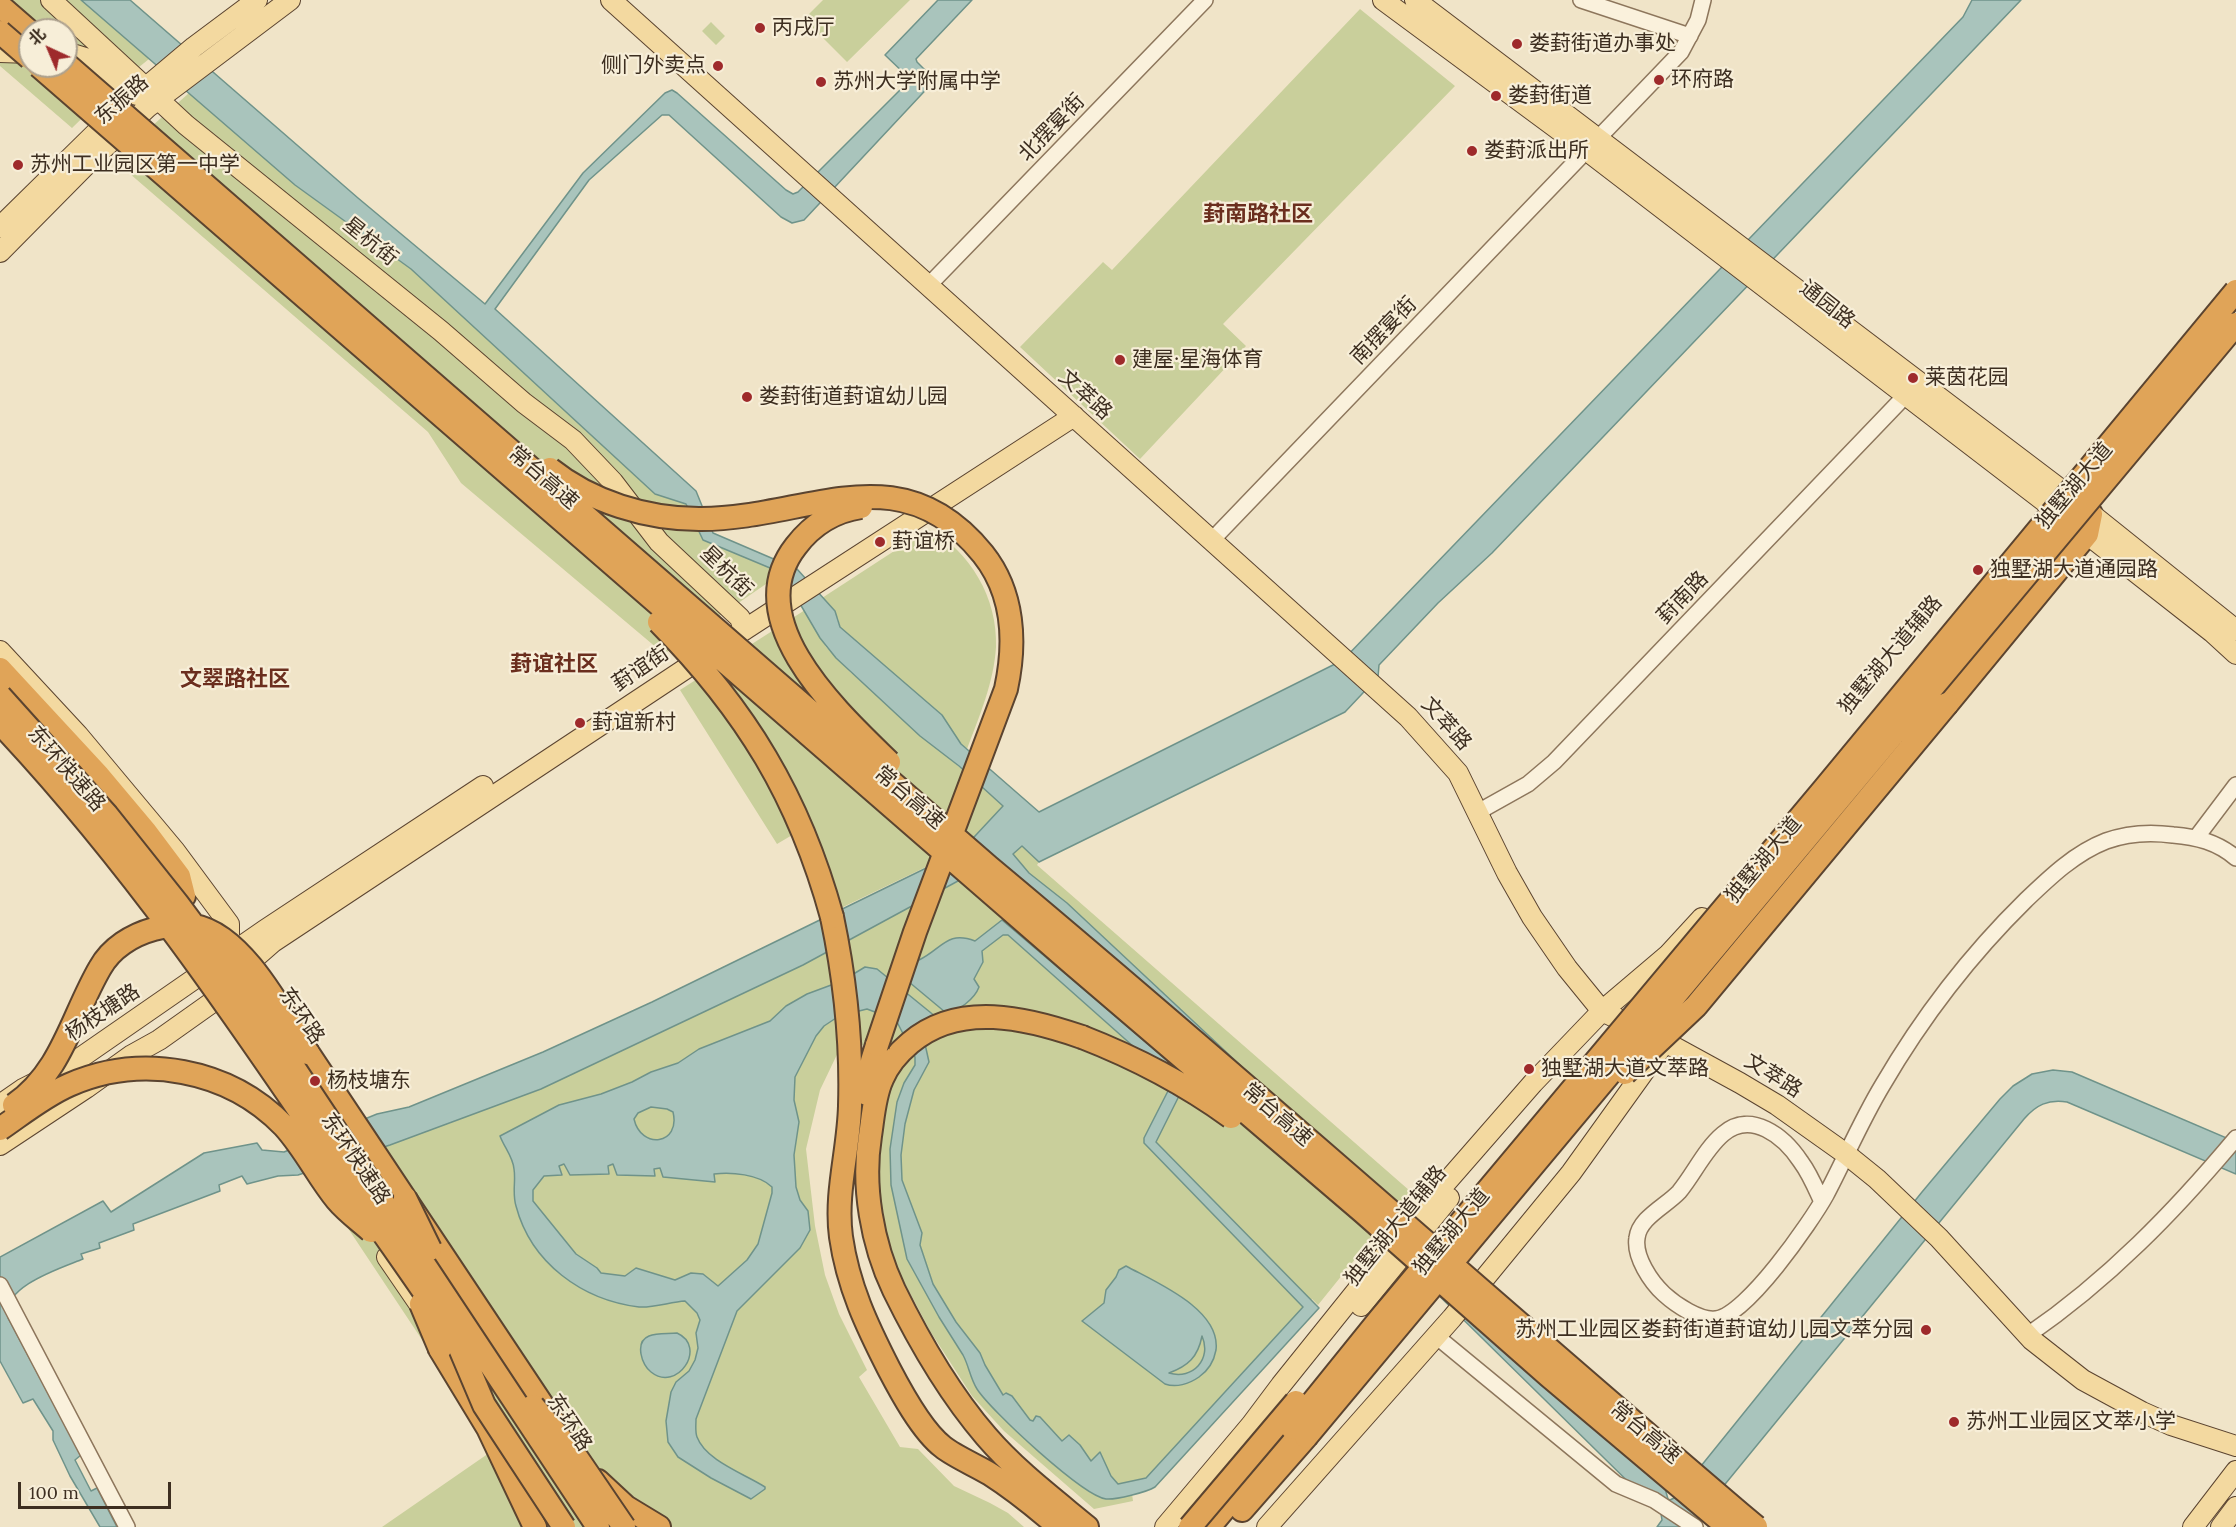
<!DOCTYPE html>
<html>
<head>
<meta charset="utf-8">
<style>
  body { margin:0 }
  #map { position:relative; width:2236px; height:1527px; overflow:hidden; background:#f0e4c8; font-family:Lora,"Noto Sans SC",serif }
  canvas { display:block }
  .north { position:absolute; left:18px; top:18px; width:60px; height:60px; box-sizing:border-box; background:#f7eed8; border:2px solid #ada18e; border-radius:50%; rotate:316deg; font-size:16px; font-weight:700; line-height:24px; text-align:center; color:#3d2e20 }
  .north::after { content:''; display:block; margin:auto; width:21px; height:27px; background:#9e2a2b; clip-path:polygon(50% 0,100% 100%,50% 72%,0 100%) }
  .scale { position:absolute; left:18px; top:1482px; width:153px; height:27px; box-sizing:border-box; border:3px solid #3d2e20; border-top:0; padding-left:8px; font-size:18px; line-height:21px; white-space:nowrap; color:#3d2e20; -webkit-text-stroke:4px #f7eed8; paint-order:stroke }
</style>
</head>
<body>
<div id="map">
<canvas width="2236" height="1527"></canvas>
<div class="north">北</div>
<div class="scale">100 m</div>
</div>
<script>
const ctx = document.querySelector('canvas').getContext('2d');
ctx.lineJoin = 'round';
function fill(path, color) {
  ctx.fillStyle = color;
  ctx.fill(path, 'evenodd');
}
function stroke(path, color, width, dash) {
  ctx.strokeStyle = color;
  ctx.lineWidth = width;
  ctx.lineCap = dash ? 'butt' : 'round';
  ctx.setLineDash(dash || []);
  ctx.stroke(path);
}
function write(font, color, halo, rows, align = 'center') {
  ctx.font = font + ' Lora,"Noto Sans SC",serif';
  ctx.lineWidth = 4.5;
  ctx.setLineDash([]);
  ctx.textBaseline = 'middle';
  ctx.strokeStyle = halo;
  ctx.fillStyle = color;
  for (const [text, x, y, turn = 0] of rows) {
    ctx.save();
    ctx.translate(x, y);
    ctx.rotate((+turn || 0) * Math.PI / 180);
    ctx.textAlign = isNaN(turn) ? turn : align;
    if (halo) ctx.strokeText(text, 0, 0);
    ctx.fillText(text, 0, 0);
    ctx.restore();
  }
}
const green = new Path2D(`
  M0 0H81L149 59 113 88 72 128 0 66ZM30 30H66V66H30Z
  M823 0H910L847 62 804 19Z
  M1360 9 1455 86 1223 324 1246 346 1140 459 1020 347 1103 262 1112 270Z
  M711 22 725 36 716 45 702 31Z
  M189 93 295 185 411 269 655 494 686 504 703 540 782 573 664 654 461 483 428 432 114 160Z
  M928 529C970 550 998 599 996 647 994 682 979 717 967 749L961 744 942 715 840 627 838 618 822 598Z
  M805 610 826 647 850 672 1004 806 961 850 841 908 799 831 777 844 680 690Z
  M1022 846 1039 862 1037 865 1410 1191 1318 1305 1312 1299 1304 1308 1132 1494 1133 1501 1094 1509 1004 1431 972 1396 930 1331 899 1272 884 1231 874 1176 885 1049 843 1042 820 1090 806 1149 815 1226 825 1275 839 1314 867 1370 859 1377 900 1447 918 1449 954 1486 990 1503 1008 1513 1024 1527H382L492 1451 460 1397 310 1171 390 1145 541 1089 998 862Z`);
const water = new Path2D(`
  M81 0H130L358 198 485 304 583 173 665 93 672 90 677 93 786 190 793 194 798 192 908 82V77L885 55 938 0H972L916 59 917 62 935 80 804 220 792 223 781 217 669 115H662L589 180 495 309 696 491 713 533 797 569 835 611 840 627 942 715 961 744 1039 812 1343 660 1963 17 1972 0H2021L1492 553 1438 603 1379 665 1378 677 1345 712 1039 862 1022 846 1013 854 1029 873 1067 903 1318 1138 1662 1478 1668 1499 1670 1500 1676 1497 1922 1192 2000 1099 2013 1086 2032 1074 2053 1070 2072 1072 2236 1142V1174L2067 1102C2048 1099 2036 1105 2024 1119L1690 1527H1657L1662 1520 1661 1514 998 862 958 881 803 965 541 1089 390 1145 298 1175 278 1176 247 1184 242 1176 219 1185 220 1191 133 1224 134 1230 99 1243 100 1248 81 1254 83 1259C61 1268 0 1287 8 1318L81 1455 75 1460 91 1491 97 1488 117 1527H100L70 1476 53 1440V1431L33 1399 23 1403 0 1361V1257L103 1201 111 1212 204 1153 257 1143 262 1150 284 1152 377 1114 409 1107 543 1052 652 1002 961 851 1003 806 959 766 920 736 836 658 820 638 782 573 703 540 686 504 655 494 411 269 295 185Z
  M1002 920 1182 1073 1186 1082 1156 1142 1319 1308 1155 1487C1147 1492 1116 1500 1106 1499 1083 1496 991 1411 977 1389 970 1378 969 1366 963 1355L939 1317 907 1259 891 1185 890 1149 897 1102 904 1083 915 1065V1057L896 1020 867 1009 839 1016 824 1026 816 1036 795 1077 794 1100 799 1122 794 1155 796 1187 800 1200 808 1211 810 1230 800 1248 737 1311 696 1419C696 1425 695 1432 697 1437 706 1461 745 1474 765 1487V1489L751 1499 711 1478 678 1457 668 1442 666 1421 671 1392 676 1382 689 1371 695 1360 698 1348 696 1333 700 1320 697 1313 685 1301C670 1302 654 1308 639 1307 582 1300 531 1263 516 1206 512 1193 516 1181 514 1169 513 1157 504 1147 500 1136L559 1105 601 1094 632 1082 651 1072 678 1063 699 1049 770 1021 786 1006 807 994 842 981 865 967 877 969 936 1017 925 1044 929 1062 914 1090 905 1124 901 1155 902 1180 922 1233 920 1245 933 1284 956 1322 980 1353 985 1365 1003 1395 1006 1393 1012 1396 1030 1420 1033 1421 1036 1416 1040 1417 1062 1441 1069 1435 1080 1445 1091 1461 1100 1452 1111 1476 1118 1484 1146 1478 1303 1307 1144 1143V1138L1169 1089 1161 1071 1008 935H1003L982 951 983 962 974 979 979 987C975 998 958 1013 945 1012L903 977 900 964C906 963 914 963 919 960 942 949 947 930 975 941ZM651 1107 667 1109 673 1112C681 1145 641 1150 634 1119L638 1113ZM564 1164 570 1175 609 1174 608 1166 613 1164 617 1175 655 1176 654 1169 660 1168 663 1177 715 1182 714 1174C731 1172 759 1174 772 1187V1193L758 1244 747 1260 718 1286 703 1274 691 1273 675 1280 636 1268 625 1276 601 1273 597 1268 576 1254 533 1201V1190L544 1176 562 1175 559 1166Z
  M1126 1266C1155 1282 1221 1309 1216 1350 1214 1361 1209 1370 1199 1377 1189 1384 1176 1388 1165 1384L1082 1321 1104 1303 1106 1290 1116 1277 1119 1270ZM1202 1336C1212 1359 1193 1380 1169 1373 1188 1366 1198 1357 1202 1336Z
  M677 1333C708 1347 677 1393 651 1372 642 1366 634 1342 649 1336 657 1333 668 1334 677 1333Z`);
const minor = new Path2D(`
  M1581 0 1690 36
  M928 286 1205 0
  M1212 540 1681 52 1698 20 1703 0
  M1478 812 1528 784 1554 762 1905 396
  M2196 838 2236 785
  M1822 1202C1816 1189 1810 1174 1801 1162 1784 1136 1751 1110 1723 1134 1705 1149 1694 1174 1679 1192 1666 1206 1639 1218 1637 1238 1634 1257 1651 1282 1664 1294 1676 1305 1700 1321 1716 1319 1746 1316 1811 1222 1826 1195 1845 1159 1861 1121 1882 1086 1921 1019 1971 954 2026 900 2050 877 2075 853 2106 841 2128 833 2151 832 2173 835 2197 837 2217 842 2236 858
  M0 1285 127 1527
  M2028 1335C2108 1280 2174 1212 2236 1138
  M1436 1336 1616 1484 1654 1500 1695 1527`);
const major = new Path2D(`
  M51 0 186 125 441 331 524 403 573 440 613 482 659 542 740 618 744 630
  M611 0 1408 717 1458 773 1507 873 1532 917 1567 968 1602 1011 1665 1042 1740 1083 1777 1105 1846 1154 1877 1179 1939 1238 2032 1340 2083 1380 2142 1412 2171 1425 2236 1446
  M1383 0 1586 150 2087 534 2212 632 2236 654
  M1415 0 2060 489 2236 630
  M0 52 30 53
  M66 52 95 61 131 91
  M137 95 194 47 257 0
  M0 227 115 114
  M0 252 90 161 148 107 290 0
  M0 651 78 735 175 851 229 924V955
  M0 1105 23 1089 70 1065 265 930 483 786
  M0 1145 86 1088 132 1055 159 1040 214 1001 241 970 273 942 744 630 1074 416
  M387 1257 428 1317
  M1361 1306 1449 1198
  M1165 1527 1251 1425 1281 1385 1416 1217 1533 1083 1602 1011 1668 955 1702 918
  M1267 1527 1452 1318 1571 1173 1663 1045
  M2193 1527 2236 1471
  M2221 1527 2236 1507`);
const highway = new Path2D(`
  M0 6 30 32
  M0 669 99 776 146 832 179 876 184 896
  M1947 704 2087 534 2091 514
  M832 917C845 979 852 1042 850 1106 849 1150 835 1193 841 1237 848 1286 867 1326 889 1369 901 1392 922 1431 943 1447 954 1456 977 1466 990 1474 1015 1490 1037 1508 1059 1527
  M1082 1037C1027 1018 959 1001 910 1043 898 1053 888 1065 882 1079 874 1096 873 1117 870 1136 862 1186 872 1244 894 1290 919 1341 949 1393 986 1436 1015 1470 1052 1498 1087 1527
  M308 1053 553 1421
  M867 1094 872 1061 877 1045
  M440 1349 488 1428 535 1527
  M598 1481 626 1507 659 1527
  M1242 1510 1306 1437
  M1209 1527 1292 1428`);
const highwayBridge = new Path2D(`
  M0 32 30 58
  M66 64 989 867C1248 1083 1499 1309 1756 1527
  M39 66 1074 965 1363 1212 1549 1376 1728 1527
  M550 469C591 502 647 519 699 519 806 520 899 450 983 554 1014 593 1016 643 1006 689L915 932 877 1045
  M861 507C834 511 812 525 796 546 737 621 840 714 889 762
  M659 622C746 710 799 797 832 917
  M0 696 107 815 177 903 249 1000 598 1527
  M0 723C129 860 230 1008 335 1163 376 1224 420 1284 461 1346
  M1082 1037C1136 1058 1184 1083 1231 1117
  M1625 1073 1696 1006 1947 704
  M14 1105C62 1072 72 1016 100 968 111 948 132 935 154 929 168 925 181 923 195 926 244 936 283 1014 308 1053
  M0 1129C22 1114 44 1096 69 1085 142 1053 229 1069 284 1126 305 1149 318 1177 337 1200 347 1212 360 1221 371 1231
  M405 1198 430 1249
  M421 1304 440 1349
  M456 1339 484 1405 564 1527
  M533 1406 577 1458 624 1527
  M1292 1428 1380 1319 1824 789 2236 291
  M1306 1437 2236 324
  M1190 1527 1296 1402`);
const markers = [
  [760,28,6,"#9e2a2b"],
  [1517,44,6,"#9e2a2b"],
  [718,66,6,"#9e2a2b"],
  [1659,80,6,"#9e2a2b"],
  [821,82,6,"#9e2a2b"],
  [1496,96,6,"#9e2a2b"],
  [1472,151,6,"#9e2a2b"],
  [18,165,6,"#9e2a2b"],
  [1120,360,6,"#9e2a2b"],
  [1913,378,6,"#9e2a2b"],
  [747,397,6,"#9e2a2b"],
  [880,542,6,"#9e2a2b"],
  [1978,570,6,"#9e2a2b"],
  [580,723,6,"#9e2a2b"],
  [1529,1069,6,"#9e2a2b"],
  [315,1081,6,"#9e2a2b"],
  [1926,1330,6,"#9e2a2b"],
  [1954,1422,6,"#9e2a2b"]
];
const poiNames = [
  ["丙戌厅",772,28],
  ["娄葑街道办事处",1529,44],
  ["侧门外卖点",706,66,"right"],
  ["环府路",1671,80],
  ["苏州大学附属中学",833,82],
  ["娄葑街道",1508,96],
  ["娄葑派出所",1484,151],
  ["苏州工业园区第一中学",30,165],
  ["建屋·星海体育",1132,360],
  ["莱茵花园",1925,378],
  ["娄葑街道葑谊幼儿园",759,397],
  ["葑谊桥",892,542],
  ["独墅湖大道通园路",1990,570],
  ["葑谊新村",592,723],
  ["独墅湖大道文萃路",1541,1069],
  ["杨枝塘东",327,1081],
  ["苏州工业园区娄葑街道葑谊幼儿园文萃分园",1914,1330,"right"],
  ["苏州工业园区文萃小学",1966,1422]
];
const streetNames = [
  ["东振路",122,100,-41],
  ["北摆宴街",1052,128,-46],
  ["星杭街",370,242,39],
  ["通园路",1827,305,38],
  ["南摆宴街",1384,331,-46],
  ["文萃路",1085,395,42],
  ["常台高速",543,478,41],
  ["独墅湖大道",2075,486,-50],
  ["星杭街",726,572,44],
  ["葑南路",1683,598,-46],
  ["独墅湖大道辅路",1891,655,-50],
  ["葑谊街",641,669,-34],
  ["文萃路",1446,724,48],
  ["东环快速路",66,769,49],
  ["常台高速",909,798,41],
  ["独墅湖大道",1764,860,-50],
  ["杨枝塘路",103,1013,-34],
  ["东环路",301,1016,56],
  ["文萃路",1773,1076,32],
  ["常台高速",1277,1115,41],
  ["东环快速路",355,1159,56],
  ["独墅湖大道辅路",1396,1226,-51],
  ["独墅湖大道",1452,1232,-50],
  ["东环路",569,1423,57],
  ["常台高速",1645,1433,40]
];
const neighbourhoodNames = [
  ["葑南路社区",1258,215],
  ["葑谊社区",554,665],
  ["文翠路社区",235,680]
];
fill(green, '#c9cf9b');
fill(water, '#a9c4bc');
stroke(water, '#6f938a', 1.5);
stroke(minor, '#8d765c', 18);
stroke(major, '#5b4430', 22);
stroke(highway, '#5b4430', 26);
stroke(minor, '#faf1dc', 15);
stroke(major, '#f3d9a0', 20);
stroke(highway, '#e0a458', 22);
stroke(highwayBridge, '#5b4430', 26, []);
stroke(highwayBridge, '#e0a458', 22);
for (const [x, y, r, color] of markers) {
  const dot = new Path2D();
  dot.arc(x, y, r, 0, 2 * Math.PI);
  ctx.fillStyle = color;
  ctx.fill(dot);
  stroke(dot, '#f7eed8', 2);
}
write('21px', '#3d2e20', '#f7eed8', poiNames, 'left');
write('21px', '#3d2e20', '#f7eed8', streetNames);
write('bold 22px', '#6b2e1e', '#f7eed8', neighbourhoodNames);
</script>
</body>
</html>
